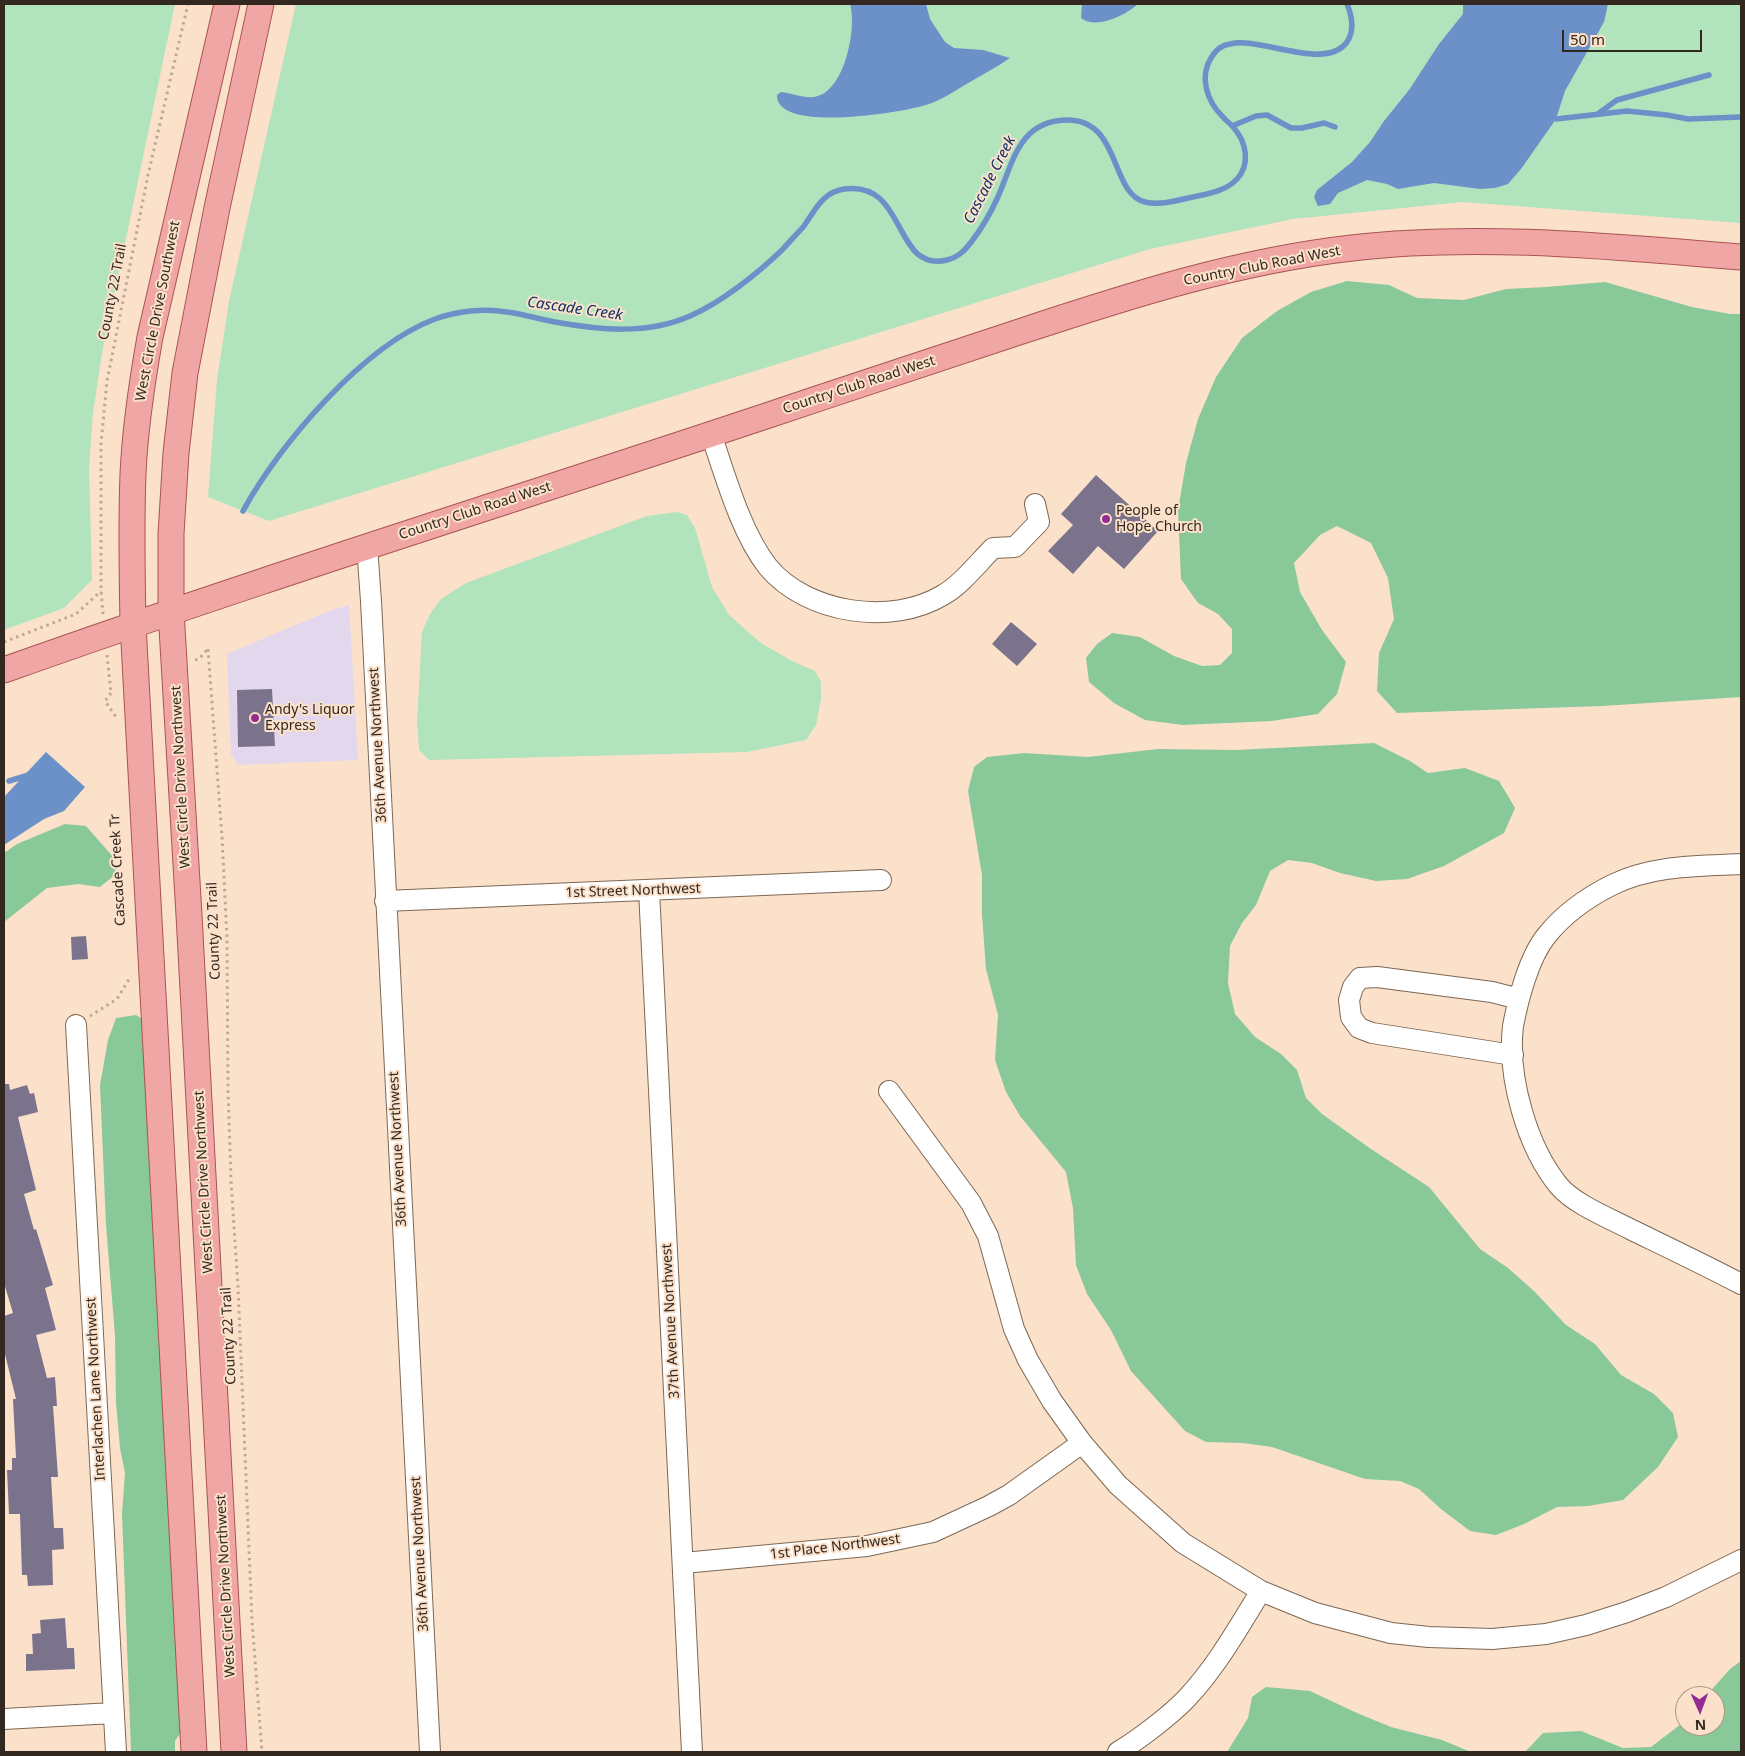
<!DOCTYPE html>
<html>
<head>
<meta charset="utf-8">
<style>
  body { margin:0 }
  #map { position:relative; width:1745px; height:1756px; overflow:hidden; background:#fbe1ca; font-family:"Noto Sans",sans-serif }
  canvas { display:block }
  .frame { position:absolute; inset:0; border:5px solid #322820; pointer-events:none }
  .north { position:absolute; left:1675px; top:1686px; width:50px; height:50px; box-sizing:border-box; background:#fbe1ca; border:1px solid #ab9786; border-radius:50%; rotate:178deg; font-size:14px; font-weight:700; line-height:20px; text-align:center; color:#322820 }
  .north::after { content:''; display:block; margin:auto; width:18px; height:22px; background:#952d91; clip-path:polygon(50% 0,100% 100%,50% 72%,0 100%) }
  .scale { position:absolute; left:1562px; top:30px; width:140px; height:22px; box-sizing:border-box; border:2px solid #322820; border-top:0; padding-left:6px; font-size:15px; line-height:18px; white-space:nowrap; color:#322820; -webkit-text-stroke:4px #fbe1ca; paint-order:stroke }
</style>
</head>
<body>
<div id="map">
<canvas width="1745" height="1756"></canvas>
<div class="frame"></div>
<div class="north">N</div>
<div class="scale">50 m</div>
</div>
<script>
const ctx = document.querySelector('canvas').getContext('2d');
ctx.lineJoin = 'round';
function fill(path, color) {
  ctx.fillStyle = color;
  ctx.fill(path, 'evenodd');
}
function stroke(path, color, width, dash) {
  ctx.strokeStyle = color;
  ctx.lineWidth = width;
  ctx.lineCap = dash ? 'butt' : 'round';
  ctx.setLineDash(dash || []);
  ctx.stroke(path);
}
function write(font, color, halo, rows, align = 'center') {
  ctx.font = font + ' "Noto Sans",sans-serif';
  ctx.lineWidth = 4;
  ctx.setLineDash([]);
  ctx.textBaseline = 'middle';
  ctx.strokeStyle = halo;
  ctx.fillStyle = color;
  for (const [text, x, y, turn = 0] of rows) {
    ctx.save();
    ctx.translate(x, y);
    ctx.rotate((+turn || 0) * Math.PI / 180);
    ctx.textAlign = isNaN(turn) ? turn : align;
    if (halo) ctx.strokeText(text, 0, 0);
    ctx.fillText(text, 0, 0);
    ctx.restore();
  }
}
const commercial = new Path2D(`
  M349 605 358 760 239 765 231 755 227 654 329 611Z`);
const green = new Path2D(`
  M4 4H175L102 353 93 413 89 467 92 580 64 608 4 630Z
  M296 4H1741V223L1462 202 1293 219 1150 249 269 521 208 497 217 380 229 301Z
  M677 512 687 515 695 528 712 587 729 615 761 643 792 661 815 671 821 682V699L816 725 806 740 747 752 429 760 419 750 417 721 422 632 430 614 441 599 466 583 647 516Z`);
const forest = new Path2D(`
  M1347 281 1389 285 1417 298 1464 300 1506 289 1546 287 1605 282 1692 307 1730 314H1741V697L1602 706 1397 713 1377 691 1379 653 1394 619 1388 578 1371 543 1337 526 1320 535 1294 563 1300 592 1322 630 1346 662 1337 694 1318 714 1271 721 1183 725 1145 720 1114 703 1089 682 1086 658 1097 644 1112 633 1140 637 1174 656 1202 666 1220 665 1232 653V629L1218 614 1198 603 1181 579 1178 510 1186 463 1198 419 1216 377 1242 338 1277 311 1311 292Z
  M1374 743 1410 761 1428 773 1465 768 1499 781 1515 808 1504 833 1444 866 1407 879 1376 881 1340 873 1312 863 1288 860 1270 871 1256 905 1242 923 1230 946 1228 983 1235 1014 1255 1037 1281 1054 1297 1070 1306 1098 1322 1114 1371 1149 1429 1187 1480 1249 1508 1268 1534 1291 1566 1325 1595 1344 1621 1375 1654 1394 1673 1413 1678 1437 1658 1467 1623 1500 1588 1506 1557 1507 1524 1524 1496 1535 1470 1531 1441 1509 1419 1489 1400 1481 1365 1479 1272 1447 1243 1443 1206 1442 1185 1431 1131 1371 1111 1330 1087 1294 1076 1265 1073 1208 1066 1172 1020 1116 1006 1092 995 1060 998 1015 986 969 982 914V875L968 791 974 767 987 757 1024 753 1088 757 1158 749 1236 750Z
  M65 824 86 826 114 858 116 874 100 887 78 884 47 888 4 922V853L17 844Z
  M136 1015 150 1024 186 1725 175 1741V1752L131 1751 122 1514 125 1473 120 1448 116 1403 115 1336 106 1225 100 1085 108 1040 116 1018Z
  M1741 1661V1752H1525L1543 1733 1581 1731 1623 1748 1651 1747 1685 1721V1726H1715V1696H1706L1730 1669Z
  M1266 1687 1310 1691 1357 1713 1391 1727 1442 1740 1471 1752H1227L1248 1718 1252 1697Z`);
const water = new Path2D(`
  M850 4H926L930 19 945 42 954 48 983 50 1010 58C997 67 983 74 970 82 956 90 942 100 926 105 904 112 776 134 777 95L781 92C793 93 806 100 818 96 845 88 857 28 850 4Z
  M1082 4H1138C1126 15 1096 30 1081 18Z
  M1463 4H1608L1604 22 1565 91 1556 119 1521 169 1508 184 1495 188 1480 189 1434 183 1398 189 1387 184 1367 180 1338 193 1330 204 1318 206 1314 197 1317 190 1352 162 1370 142 1384 121 1409 90 1439 44 1463 14Z
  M46 752 85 787 64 811 44 819 4 845V797Z`);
const stream = new Path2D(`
  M1599 113 1617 100 1709 75
  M1556 119 1627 111 1667 115 1688 119 1741 117
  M1232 126 1256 116 1267 115 1291 128H1302L1324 123 1335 127
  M243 511C279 445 363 346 435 319 457 311 484 308 507 312 523 314 539 319 555 322 599 330 647 335 690 316 722 302 757 274 782 250 789 242 797 234 804 226 815 210 823 192 844 189 908 180 892 273 947 260 959 257 965 250 972 241 982 228 990 214 997 199 1013 164 1018 121 1066 120 1122 119 1109 193 1145 202 1160 206 1178 200 1193 197 1208 194 1226 191 1237 179 1251 164 1246 142 1234 128 1228 121 1228 123 1222 116 1207 101 1199 77 1211 58 1215 51 1222 45 1230 44 1260 36 1325 72 1347 42 1355 30 1352 16 1347 4
  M9 781 32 774`);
const building = new Path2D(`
  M1096 475 1158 531 1124 569 1098 546 1073 574 1048 551 1073 525 1061 514Z
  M1011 622 1037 644 1017 666 992 644Z
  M272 689 275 746 238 747 237 690Z
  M86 936 88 959 72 960 71 937Z
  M4 1084H9L10 1090 27 1085 30 1094 34 1093 38 1112 18 1117 36 1190 24 1194 34 1230 36 1229 53 1285 45 1288 56 1330 36 1335 47 1378 55 1377 57 1406H53L58 1477H51L54 1528H63L64 1549 52 1550 53 1585 28 1586 27 1575H22L20 1514H9L7 1470H12V1458H16L13 1399H16L4 1350V1316L13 1313 4 1283Z
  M65 1618 67 1648H74L75 1669 26 1671V1654H33L32 1634 41 1633 40 1620Z`);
const path = new Path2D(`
  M103 614 101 590V444L107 381 148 175 188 4
  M4 642 76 614 101 591
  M208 649 222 837 227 939 228 1089 231 1181 238 1287 252 1620 262 1752
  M107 655 111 693
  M195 660 199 659 207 650
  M111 693 105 701 116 717
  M90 1016 117 999 131 976`);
const minor = new Path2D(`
  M711 434C725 475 741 533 768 567 807 614 892 626 943 595 962 584 977 564 993 548L1015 547 1039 522 1035 504
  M367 546 371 601 430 1752
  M1741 864C1698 866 1652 865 1612 885 1588 897 1564 914 1547 935 1537 947 1530 964 1525 979 1520 994 1516 1010 1513 1026 1507 1077 1527 1147 1559 1186 1574 1204 1609 1218 1630 1229 1667 1247 1705 1265 1741 1284
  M649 890 692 1752
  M385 901 881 880
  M76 1025 116 1752
  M1513 1055 1372 1033 1359 1028 1351 1017 1349 1000 1353 987 1360 978 1377 977 1492 992 1519 999
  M889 1091 971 1203 988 1236 1014 1329 1028 1360 1052 1401 1082 1443 1118 1485 1183 1543 1261 1591 1315 1613 1391 1633 1429 1637 1492 1639 1546 1634 1586 1625 1627 1612 1666 1597 1741 1560
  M683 1563 867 1546 933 1532 989 1506 1009 1495 1082 1443
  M4 1719 113 1713
  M1118 1752C1138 1740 1171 1715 1187 1698 1217 1666 1238 1628 1261 1591`);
const major = new Path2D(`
  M4 670C257 580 514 500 769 415 852 387 935 360 1019 332 1128 296 1237 261 1352 248 1478 233 1615 247 1741 257
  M194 1752 133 624C132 574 131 524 133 474 135 428 142 382 150 337L227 4
  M234 1752 189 915 171 611V534L176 453 185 373 217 208 261 4`);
const markers = [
  [1106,519,5,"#952d91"],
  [255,718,5,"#952d91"]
];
const streetNames = [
  ["Country Club Road West",1262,266,-11],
  ["County 22 Trail",113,292,-79],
  ["West Circle Drive Southwest",158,311,-79],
  ["Country Club Road West",859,385,-18],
  ["Country Club Road West",475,511,-18],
  ["36th Avenue Northwest",378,745,-93],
  ["West Circle Drive Northwest",181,777,-93],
  ["Cascade Creek Tr",118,870,-93],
  ["1st Street Northwest",633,891,-2],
  ["County 22 Trail",214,931,-92],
  ["36th Avenue Northwest",398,1149,-93],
  ["West Circle Drive Northwest",204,1182,-93],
  ["37th Avenue Northwest",671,1321,-93],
  ["County 22 Trail",229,1336,-93],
  ["Interlachen Lane Northwest",96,1389,-93],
  ["1st Place Northwest",835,1547,-7],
  ["36th Avenue Northwest",420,1554,-93],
  ["West Circle Drive Northwest",226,1586,-93]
];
const poiNames = [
  ["People of",1116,511],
  ["Hope Church",1116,527],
  ["Andy's Liquor",265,710],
  ["Express",265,726]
];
const waterNames = [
  ["Cascade Creek",990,180,-63],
  ["Cascade Creek",575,309,8]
];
fill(commercial, '#e2d7ec');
fill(green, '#b1e3bd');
fill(forest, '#89c899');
fill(water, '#6b91c8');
stroke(stream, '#6b91c8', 5.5);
fill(building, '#7b728c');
stroke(minor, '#7d6753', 22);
stroke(major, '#a85450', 27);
stroke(path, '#bda896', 3, [2.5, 4]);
stroke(minor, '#fff', 20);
stroke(major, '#f1a6a6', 25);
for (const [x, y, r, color] of markers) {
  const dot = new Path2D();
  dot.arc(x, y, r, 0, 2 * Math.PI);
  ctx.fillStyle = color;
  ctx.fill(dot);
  stroke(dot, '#fbe1ca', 2);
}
write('14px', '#322820', '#fbe1ca', streetNames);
write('14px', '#322820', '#fbe1ca', poiNames, 'left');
write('italic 15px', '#0c3164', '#fbe1ca', waterNames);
</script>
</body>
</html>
